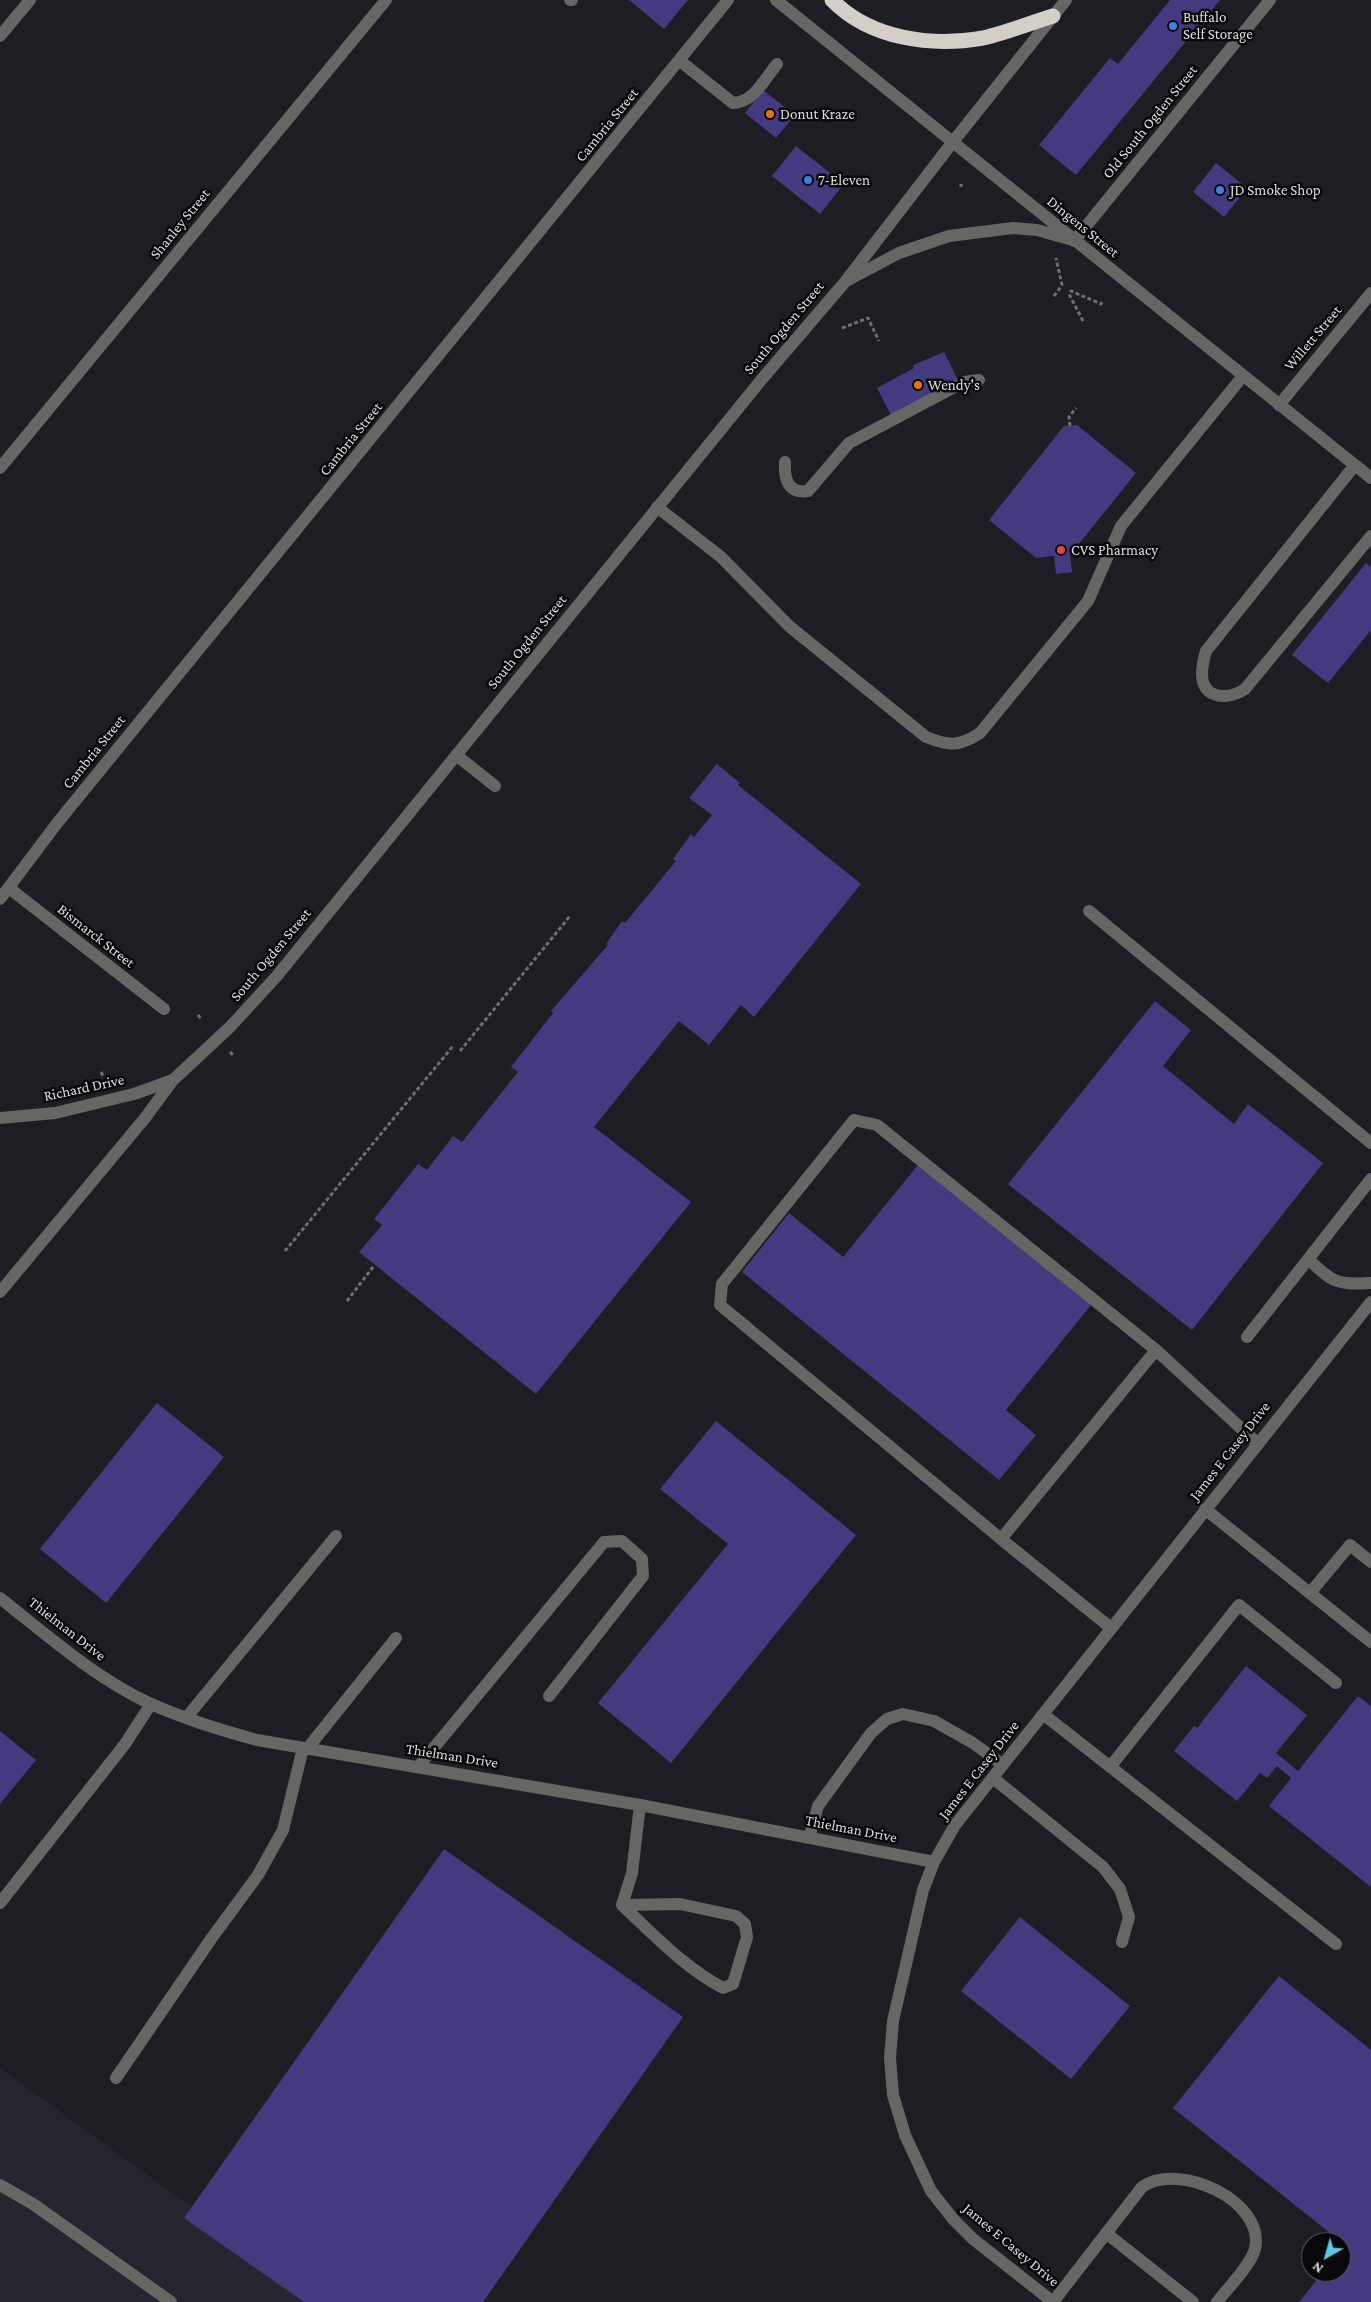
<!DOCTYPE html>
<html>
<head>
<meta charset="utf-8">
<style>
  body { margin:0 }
  #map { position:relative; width:1371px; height:2302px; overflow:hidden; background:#1d1d23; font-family:"Crimson Pro",serif }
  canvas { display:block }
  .north { position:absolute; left:1301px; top:2232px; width:50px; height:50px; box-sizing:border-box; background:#08080a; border:1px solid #5e5e60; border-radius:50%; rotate:218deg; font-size:14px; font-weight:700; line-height:20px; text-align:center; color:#dedee2 }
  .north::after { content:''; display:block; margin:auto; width:18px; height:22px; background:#5dc7e8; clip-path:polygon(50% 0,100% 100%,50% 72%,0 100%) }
</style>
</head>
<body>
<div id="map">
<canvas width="1371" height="2302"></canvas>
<div class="north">N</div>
</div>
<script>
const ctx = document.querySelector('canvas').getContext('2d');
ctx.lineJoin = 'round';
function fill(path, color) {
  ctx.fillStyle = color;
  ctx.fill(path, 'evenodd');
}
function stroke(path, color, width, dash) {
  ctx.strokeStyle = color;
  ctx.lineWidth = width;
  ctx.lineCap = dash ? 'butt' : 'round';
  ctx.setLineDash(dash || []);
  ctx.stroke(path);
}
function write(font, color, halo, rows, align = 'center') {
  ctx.font = font + ' "Crimson Pro",serif';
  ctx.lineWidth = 5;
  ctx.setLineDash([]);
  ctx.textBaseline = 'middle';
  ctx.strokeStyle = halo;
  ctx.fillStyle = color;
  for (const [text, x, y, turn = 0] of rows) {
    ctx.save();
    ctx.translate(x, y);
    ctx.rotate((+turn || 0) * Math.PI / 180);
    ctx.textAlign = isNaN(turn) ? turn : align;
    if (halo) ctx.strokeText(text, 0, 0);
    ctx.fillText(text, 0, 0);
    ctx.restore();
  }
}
const built = new Path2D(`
  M0 2068 323 2302H0Z`);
const building = new Path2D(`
  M629 0H688L664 29Z
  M1170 0H1220L1076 175 1039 145 1110 58 1118 64Z
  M763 90 795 115 776 138 745 113Z
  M796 146 844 184 820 214 772 176Z
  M1216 163 1247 188 1224 217 1193 192Z
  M944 352 959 382 892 417 877 388 914 368 913 365Z
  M1077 425 1136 473 1070 555 1072 572 1056 574 1054 556 1036 558 989 520 1064 426Z
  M1366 563 1371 567V630L1328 683 1292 655Z
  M717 764 740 783 738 785 861 884 754 1017 741 1005 709 1045 679 1021 594 1127 691 1202 536 1394 359 1252 382 1225 374 1219 418 1164 427 1170 453 1136 462 1142 518 1072 511 1067 553 1013 551 1011 608 945 606 944 622 921 625 923 676 861 673 859 691 834 694 837 712 815 689 798Z
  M1155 1001 1191 1030 1163 1066 1234 1124 1248 1104 1323 1163 1192 1330 1008 1184Z
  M918 1165 1091 1305 1006 1410 1036 1435 999 1480 742 1272 789 1213 843 1257Z
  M157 1403 224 1457 106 1603 40 1549Z
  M716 1421 856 1535 671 1763 598 1703 728 1544 660 1489Z
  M1246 1666 1307 1715 1276 1753 1298 1771 1358 1696 1371 1706V1887L1269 1806 1291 1778 1277 1766 1267 1778 1260 1773 1237 1801 1174 1751 1194 1726 1197 1728Z
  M0 1731 36 1760 0 1804Z
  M444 1849 683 2017 483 2302H304L184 2218Z
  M1020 1917 1130 2006 1071 2079 961 1991Z
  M1279 1976 1371 2050V2302H1299L1323 2272H1341V2250L1345 2245 1173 2108Z`);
const path = new Path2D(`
  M961 184V187
  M1054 296 1062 285 1056 258
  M1083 321 1069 294 1071 291 1101 304 1103 300
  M842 328 868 318 879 341
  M1070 426 1069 417 1076 408
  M198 1015 202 1020
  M460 1051 570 916
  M230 1052 234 1056
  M101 1072 104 1078
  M285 1251 453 1046
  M347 1301 373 1267`);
const minor = new Path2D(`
  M570 0H572
  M776 0 1371 478
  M0 36 30 0
  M680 61 733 103C754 102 764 80 777 64
  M1074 241 1270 0
  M848 280 899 253 949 236 1013 228 1037 230 1069 239
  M1279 405 1371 293
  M785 462C784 479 788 494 808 491L849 443 964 382 979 380
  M1355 465 1206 651C1204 658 1202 667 1202 674 1202 700 1229 700 1245 689L1371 536
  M0 468 386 0
  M657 507 721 557 789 626 926 737C949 746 959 747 980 733L1088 601 1121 526 1243 376
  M456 755 495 786
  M9 888 164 1009
  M0 899 58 822 728 0
  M1089 911 1371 1143
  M0 1118 55 1113 134 1094 173 1080
  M1308 1259C1334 1283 1336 1285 1371 1283
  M0 1292 145 1118 173 1080 230 1027 276 977 762 379 845 282 952 143 1066 0
  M1247 1337 1371 1179
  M1205 1509 1371 1642
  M1001 1539 720 1305 722 1284 854 1120 877 1125 1156 1350
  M1310 1593 1350 1545 1371 1562
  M0 1598C47 1635 94 1677 149 1703 184 1719 220 1730 257 1740L640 1805 934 1862
  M1111 1628 1001 1539 1156 1350 1257 1443
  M1043 1714 1336 1944
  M186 1718 336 1536
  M307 1749 396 1638
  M418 1767 604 1542 622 1541 642 1559 643 1576 549 1696
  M1110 1767 1239 1605 1336 1683
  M993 1778 1103 1867 1120 1889 1129 1917 1122 1942
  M809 1838 818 1806 871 1733 887 1719 903 1714 934 1721 973 1743 1003 1765
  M0 1903 125 1744 151 1704
  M622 1905C654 1935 685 1968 723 1988L733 1984 747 1937 745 1924 736 1916 680 1904 622 1905 632 1873 640 1805
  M116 2078 211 1939 258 1875 283 1830 303 1748
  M0 2185 33 2204 171 2302
  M1106 2233 1193 2302
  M1217 2302C1227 2289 1251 2265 1255 2249 1266 2201 1179 2161 1142 2187L1053 2302 973 2239 953 2219 931 2191 905 2135 893 2095 890 2058 893 2021 923 1890 934 1862 955 1825 1371 1302`);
const highway = new Path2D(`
  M832 0C870 39 931 47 983 38 1006 33 1030 23 1053 16`);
const markers = [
  [1173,26,5,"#3f7fe0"],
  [770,114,5,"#e8710a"],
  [808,180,5,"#3f7fe0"],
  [1220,190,5,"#3f7fe0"],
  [918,385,5,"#e8710a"],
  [1061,550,5,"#e0444e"]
];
const poiNames = [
  ["Buffalo",1183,17],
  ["Self Storage",1183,34],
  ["Donut Kraze",780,114],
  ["7-Eleven",818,180],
  ["JD Smoke Shop",1230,190],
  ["Wendy's",928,385],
  ["CVS Pharmacy",1071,550]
];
const streetNames = [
  ["Old South Ogden Street",1150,122,-51],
  ["Cambria Street",607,125,-51],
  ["Shanley Street",180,224,-51],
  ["Dingens Street",1083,227,39],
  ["South Ogden Street",784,328,-50],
  ["Willett Street",1313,338,-50],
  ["Cambria Street",351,439,-51],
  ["South Ogden Street",527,642,-51],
  ["Cambria Street",94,752,-51],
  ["Bismarck Street",96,936,38],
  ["South Ogden Street",271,955,-50],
  ["Richard Drive",84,1088,-12],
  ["James E Casey Drive",1230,1451,-52],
  ["Thielman Drive",67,1629,38],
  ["Thielman Drive",452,1756,9],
  ["James E Casey Drive",979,1770,-52],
  ["Thielman Drive",851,1829,11],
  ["James E Casey Drive",1011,2245,40]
];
fill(built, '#25242f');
fill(building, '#443a7f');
stroke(path, '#6e6e73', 3, [4, 2.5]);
stroke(minor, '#686664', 12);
stroke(highway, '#d4cec8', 15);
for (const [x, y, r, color] of markers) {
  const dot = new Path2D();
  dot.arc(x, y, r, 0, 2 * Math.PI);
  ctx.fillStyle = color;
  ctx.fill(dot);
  stroke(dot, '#08080a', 2);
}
write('15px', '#dedee2', '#08080a', poiNames, 'left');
write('15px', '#dedee2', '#08080a', streetNames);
</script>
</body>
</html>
